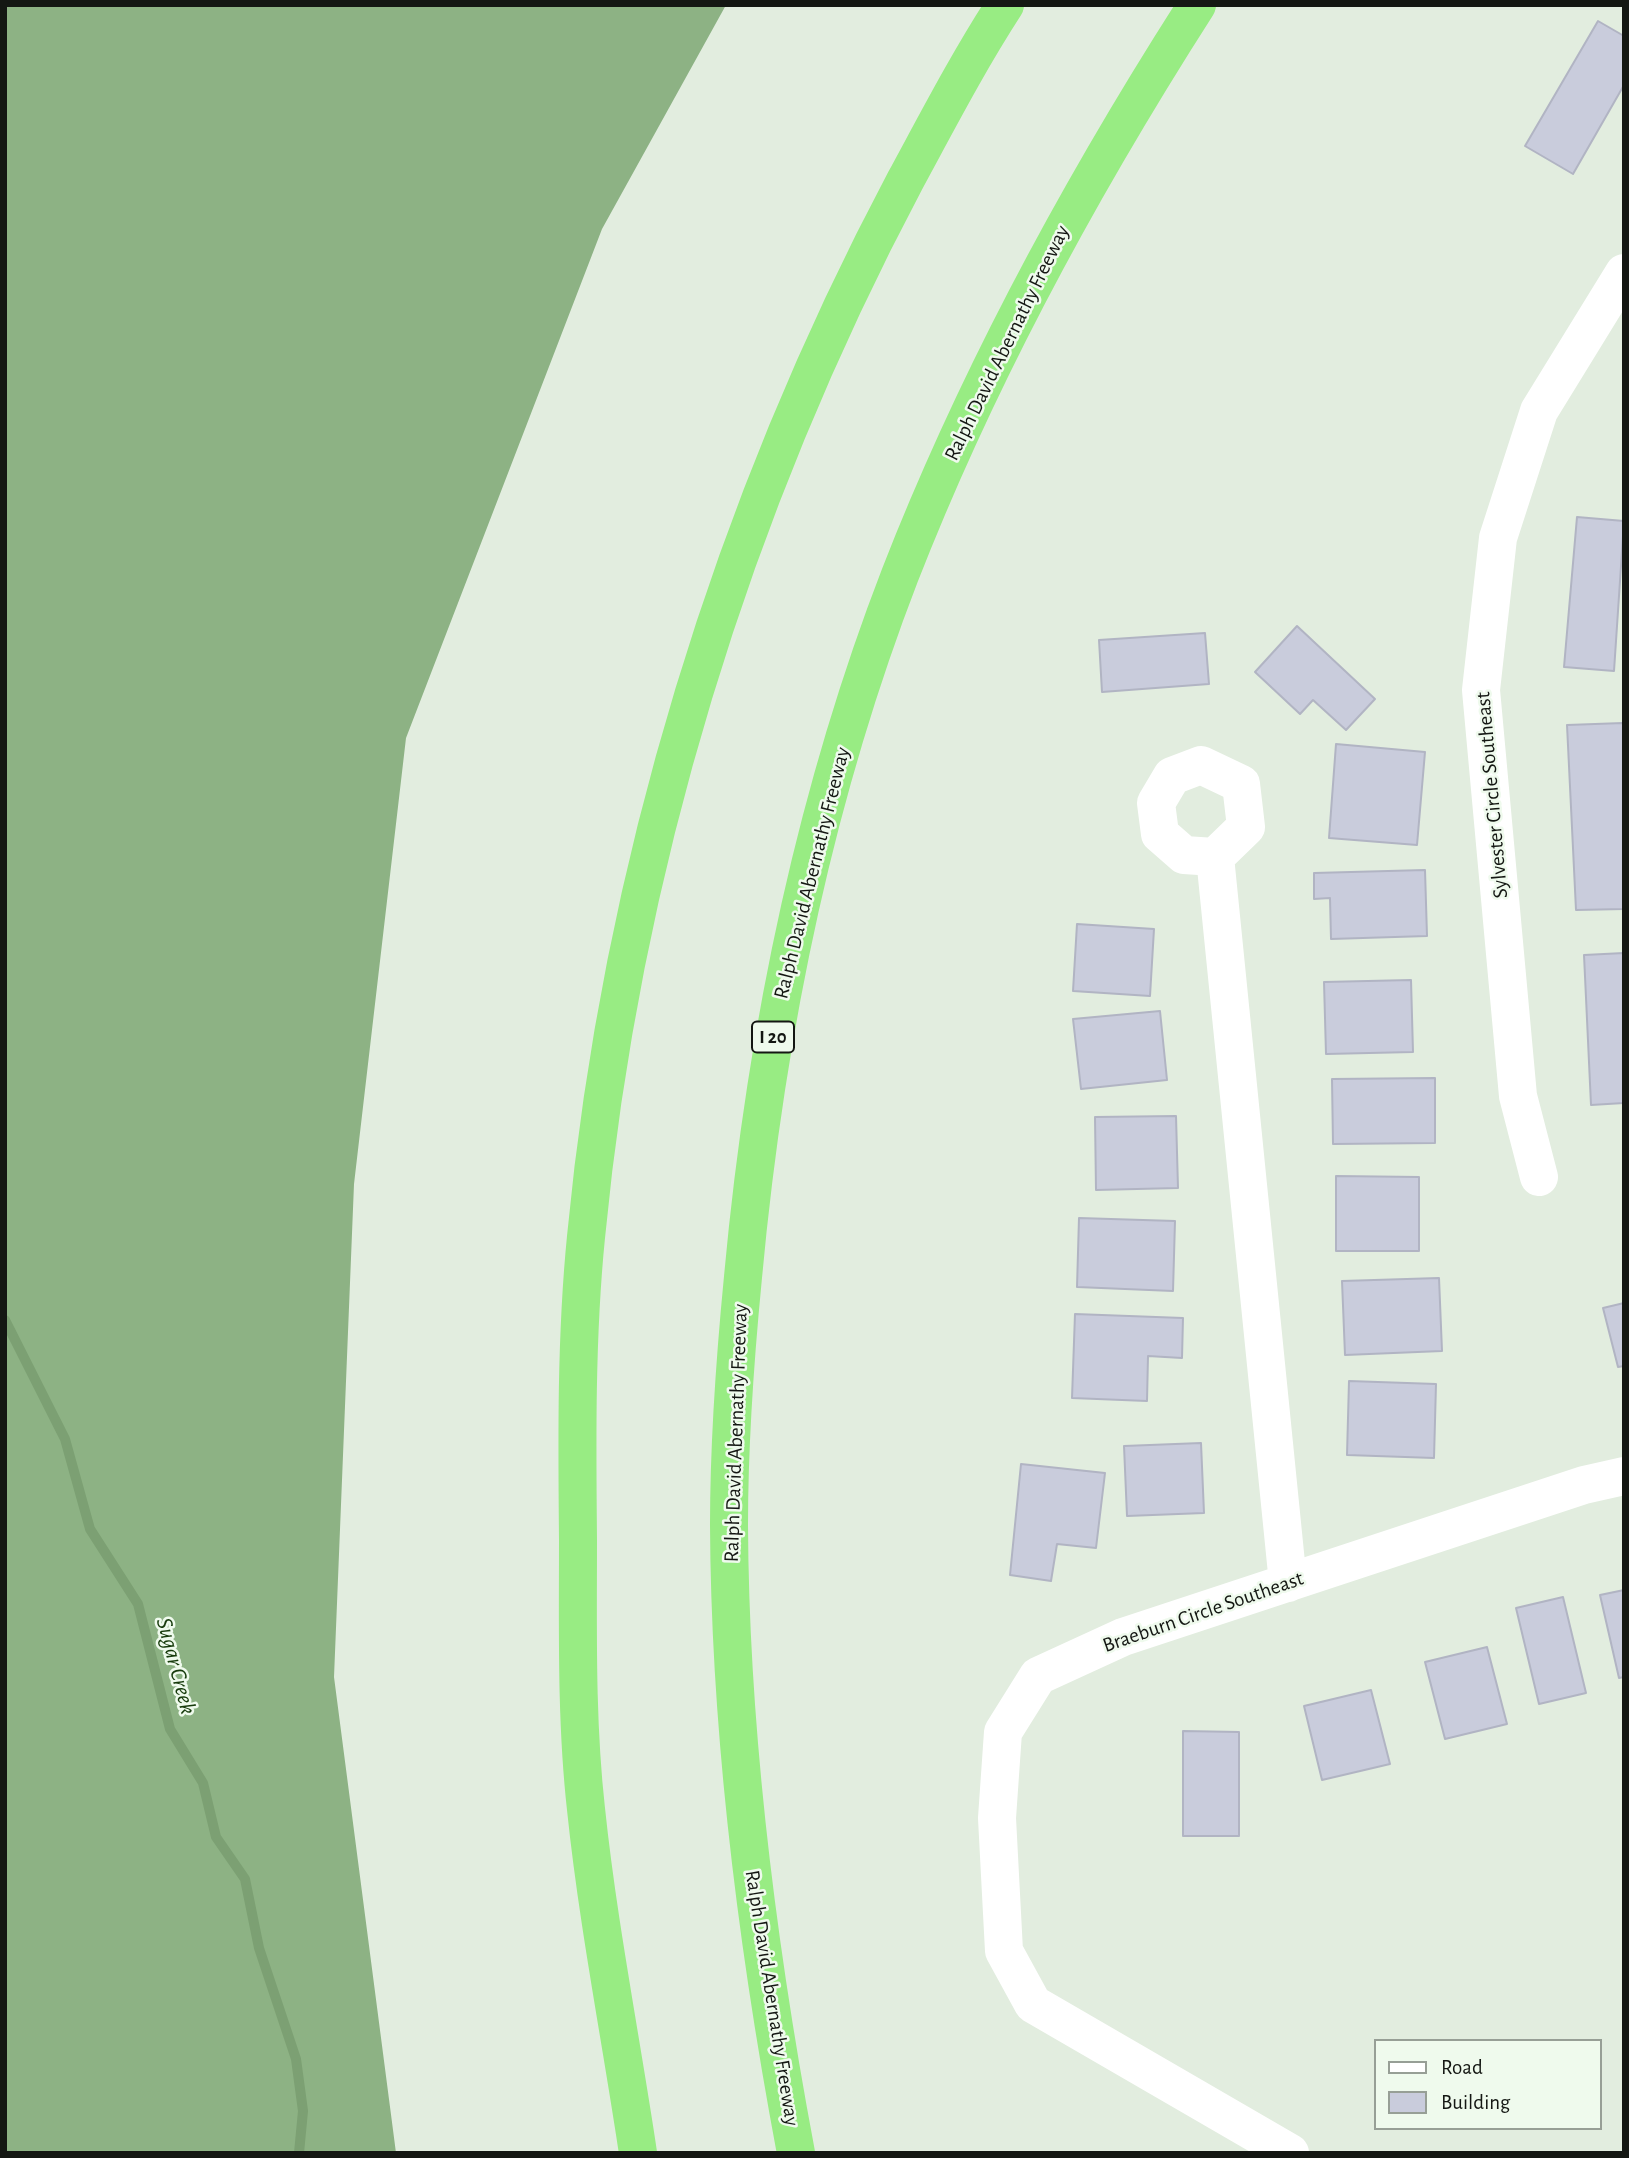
<!DOCTYPE html>
<html>
<head>
<meta charset="utf-8">
<style>
  body { margin:0 }
  #map { position:relative; width:1629px; height:2158px; overflow:hidden; background:#e2eddf; font-family:"Alegreya Sans",sans-serif }
  canvas { display:block }
  .frame { position:absolute; inset:0; border:7px solid #141713; pointer-events:none }
  .legend { position:absolute; left:1374px; top:2039px; width:228px; height:91px; box-sizing:border-box; background:#effaed; border:2px solid #979f96; margin:0; padding:9px 12px; list-style:none; font-size:21px; color:#141713 }
  .legend li { display:flex; align-items:center; gap:14px; height:35px }
  .legend b { width:35px; border:2px solid #979f96 }
</style>
</head>
<body>
<div id="map">
<canvas width="1629" height="2158"></canvas>
<div class="frame"></div>
<ul class="legend">
<li><b style="height:9px;background:#fff"></b>Road</li>
<li><b style="height:19px;background:#c9ccdc"></b>Building</li>
</ul>
</div>
<script>
const ctx = document.querySelector('canvas').getContext('2d');
ctx.lineJoin = 'round';
function fill(path, color) {
  ctx.fillStyle = color;
  ctx.fill(path, 'evenodd');
}
function stroke(path, color, width, dash) {
  ctx.strokeStyle = color;
  ctx.lineWidth = width;
  ctx.lineCap = dash ? 'butt' : 'round';
  ctx.setLineDash(dash || []);
  ctx.stroke(path);
}
function write(font, color, halo, rows, align = 'center') {
  ctx.font = font + ' "Alegreya Sans",sans-serif';
  ctx.lineWidth = 5;
  ctx.setLineDash([]);
  ctx.textBaseline = 'middle';
  ctx.strokeStyle = halo;
  ctx.fillStyle = color;
  for (const [text, x, y, turn = 0] of rows) {
    ctx.save();
    ctx.translate(x, y);
    ctx.rotate((+turn || 0) * Math.PI / 180);
    ctx.textAlign = isNaN(turn) ? turn : align;
    if (halo) ctx.strokeText(text, 0, 0);
    ctx.fillText(text, 0, 0);
    ctx.restore();
  }
}
const forest = new Path2D(`
  M5 5H726L602 229 406 738 354 1184 334 1677 396 2153H5Z`);
const stream = new Path2D(`
  M5 1320 65 1439 90 1529 138 1604 170 1729 203 1783 216 1837 245 1879 259 1948 296 2059 303 2111 299 2153`);
const building = new Path2D(`
  M1598 21 1624 36V85L1573 174 1525 146Z
  M1577 517 1624 521 1614 671 1564 667Z
  M1297 626 1375 699 1346 730 1313 700 1300 714 1255 672Z
  M1205 633 1209 684 1102 692 1099 640Z
  M1623 723 1624 909 1576 910 1567 725Z
  M1336 744 1425 752 1417 845 1329 838Z
  M1425 870 1427 936 1331 939 1330 898 1314 899V873Z
  M1077 924 1154 929 1150 996 1073 991Z
  M1624 953V1103L1591 1105 1584 955Z
  M1411 980 1413 1052 1326 1054 1324 982Z
  M1160 1011 1167 1080 1081 1089 1073 1019Z
  M1435 1078V1143L1333 1144 1332 1079Z
  M1176 1116 1178 1188 1096 1190 1095 1117Z
  M1336 1176 1419 1177V1251H1336Z
  M1079 1218 1175 1221 1173 1291 1077 1287Z
  M1439 1278 1442 1351 1345 1355 1342 1281Z
  M1624 1303V1366L1618 1367 1603 1308Z
  M1075 1314 1183 1318 1182 1358 1148 1356 1147 1401 1072 1398Z
  M1349 1381 1436 1384 1434 1458 1347 1455Z
  M1201 1443 1204 1513 1127 1516 1124 1446Z
  M1021 1464 1105 1473 1096 1548 1057 1544 1051 1581 1010 1575Z
  M1624 1590V1677L1619 1678 1600 1595Z
  M1563 1597 1586 1693 1539 1704 1516 1608Z
  M1487 1647 1507 1724 1445 1739 1425 1662Z
  M1371 1690 1390 1764 1322 1780 1304 1706Z
  M1183 1731 1239 1732V1836H1183Z`);
const street = new Path2D(`
  M1201 765 1241 784 1246 827 1215 857 1184 855 1160 834 1156 803 1172 776Z
  M1215 857 1288 1583
  M1539 1177 1518 1096 1481 690 1498 538 1539 411 1624 273
  M1290 2153 1033 2004 1004 1951 997 1818 1003 1732 1038 1676 1123 1637 1584 1485 1624 1476`);
const highway = new Path2D(`
  M638 2153C621 2039 598 1924 586 1809 576 1720 578 1629 578 1540 577 1440 576 1337 586 1237 621 870 732 507 905 181 937 122 968 62 1005 5
  M796 2153C757 1946 730 1736 729 1525 729 1443 735 1359 743 1277 765 1038 813 800 900 575 978 375 1081 186 1197 5`);
const shields = [
  [773,1037,42]
];
const shieldNames = [
  ["I 20",773,1037]
];
const streetNames = [
  ["Ralph David Abernathy Freeway",1007,343,-64],
  ["Sylvester Circle Southeast",1492,795,-95],
  ["Ralph David Abernathy Freeway",812,873,-76],
  ["Ralph David Abernathy Freeway",736,1433,-88],
  ["Braeburn Circle Southeast",1203,1612,-19],
  ["Ralph David Abernathy Freeway",772,1998,81]
];
const waterNames = [
  ["Sugar Creek",176,1666,75]
];
fill(forest, '#8db284');
stroke(stream, '#7ca073', 10);
fill(building, '#c9ccdc');
stroke(building, '#b1b4c3', 2);
stroke(street, '#fff', 38);
stroke(highway, '#98ec83', 38);
for (const [x, y, w] of shields) {
  const box = new Path2D();
  box.roundRect(x - w / 2, y - 15.5, w, 31, 5);
  ctx.fillStyle = '#effaed';
  ctx.fill(box);
  stroke(box, '#141713', 2);
}
write('bold 19px', '#141713', null, shieldNames);
write('21px', '#141713', '#effaed', streetNames);
write('italic 23px', '#173b0c', '#effaed', waterNames);
</script>
</body>
</html>
